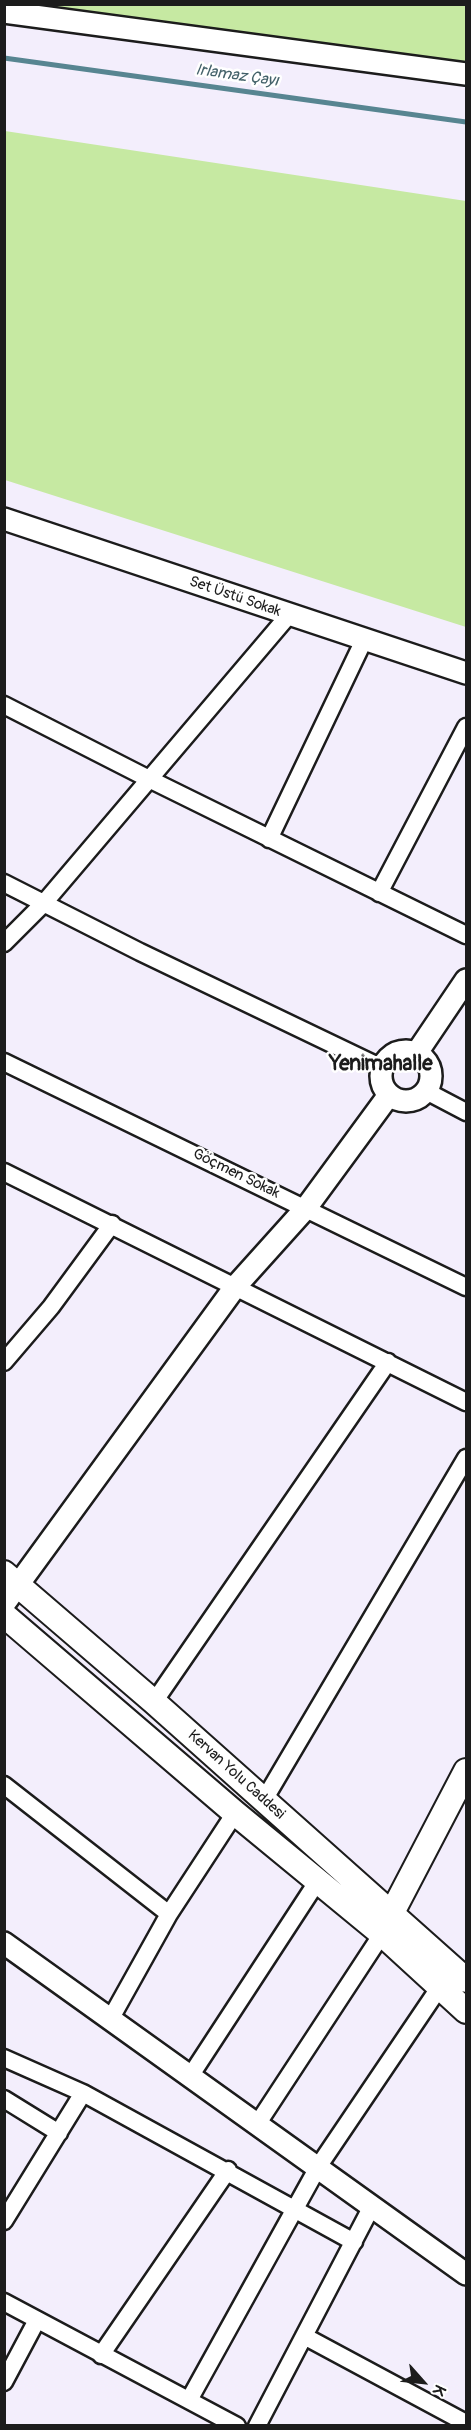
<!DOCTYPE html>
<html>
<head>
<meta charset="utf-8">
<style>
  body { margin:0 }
  #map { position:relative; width:471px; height:2430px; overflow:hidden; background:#f3eefc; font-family:Pangolin,sans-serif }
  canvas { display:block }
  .frame { position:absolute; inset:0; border:6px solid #1c1c1c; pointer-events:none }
  .north { position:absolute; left:393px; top:2352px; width:60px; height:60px; -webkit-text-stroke:4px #fff; paint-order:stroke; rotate:117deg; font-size:16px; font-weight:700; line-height:24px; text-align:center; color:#1c1c1c }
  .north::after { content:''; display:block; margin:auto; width:21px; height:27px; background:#1c1c1c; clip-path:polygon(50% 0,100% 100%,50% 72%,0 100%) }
</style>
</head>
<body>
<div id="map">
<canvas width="471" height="2430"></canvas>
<div class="frame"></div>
<div class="north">K</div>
</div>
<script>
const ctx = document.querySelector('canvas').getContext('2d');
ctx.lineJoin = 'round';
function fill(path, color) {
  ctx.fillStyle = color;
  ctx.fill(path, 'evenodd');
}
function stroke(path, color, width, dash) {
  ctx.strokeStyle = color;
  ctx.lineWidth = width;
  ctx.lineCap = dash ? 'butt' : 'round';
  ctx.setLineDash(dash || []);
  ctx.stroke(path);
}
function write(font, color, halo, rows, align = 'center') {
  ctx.font = font + ' Pangolin,sans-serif';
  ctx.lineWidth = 5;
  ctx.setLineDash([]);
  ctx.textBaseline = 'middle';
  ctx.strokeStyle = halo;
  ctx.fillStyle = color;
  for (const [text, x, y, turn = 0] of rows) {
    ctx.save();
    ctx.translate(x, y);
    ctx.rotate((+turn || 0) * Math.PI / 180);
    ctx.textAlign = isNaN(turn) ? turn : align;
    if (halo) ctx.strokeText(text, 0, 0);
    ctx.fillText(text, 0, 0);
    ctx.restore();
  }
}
const green = new Path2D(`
  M453 5 466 6V62L39 5Z
  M5 131 466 201V627L5 480Z`);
const stream = new Path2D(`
  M4 58 466 122`);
const minor = new Path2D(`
  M4 705 149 779 466 935
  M269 839 364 640
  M4 883 140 952 382 1068
  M379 893 466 727
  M4 943 44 903 288 616
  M4 1062 466 1287
  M426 1091 466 1112
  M4 1172 466 1402
  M4 1362 51 1307 112 1224
  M154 1702 388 1362
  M4 1785 169 1914
  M264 1800 466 1458
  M111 2018 169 1914 235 1813
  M4 2058 83 2093 4 2221
  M191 2075 317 1882
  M83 2093 354 2242
  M4 2099 59 2133
  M258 2123 382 1934
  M4 2302 237 2426
  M304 2336 466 2423
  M101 2355 228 2170
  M4 2382 37 2320
  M189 2400 318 2167 439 1988
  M257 2426 372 2206`);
const tertiary = new Path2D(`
  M4 12 466 74
  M4 519 466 673
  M381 1076a25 25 0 1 1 50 0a25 25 0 1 1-50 0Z
  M416 1054 466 980
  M4 1604 235 1287 306 1208 389 1095
  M4 1943 466 2274`);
const secondary = new Path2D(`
  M4 1573 154 1702 466 1980
  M4 1615 235 1813 382 1934 466 2011
  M384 1928 466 1771`);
const streetNames = [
  ["Set Üstü Sokak",235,597,19],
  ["Göçmen Sokak",236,1174,26],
  ["Kervan Yolu Caddesi",236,1775,42]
];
const waterNames = [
  ["Irlamaz Çayı",237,76,8]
];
const districtNames = [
  ["Yenimahalle",381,1065]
];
fill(green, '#c6e9a2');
stroke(stream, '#578591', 5);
stroke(minor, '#1c1c1c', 21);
stroke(tertiary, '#1c1c1c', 26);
stroke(secondary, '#1c1c1c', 28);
stroke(minor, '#fff', 16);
stroke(tertiary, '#fff', 21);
stroke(secondary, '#fff', 24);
write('15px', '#1c1c1c', '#fff', streetNames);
write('italic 16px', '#44626a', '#fff', waterNames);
write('bold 21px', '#1c1c1c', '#fff', districtNames);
</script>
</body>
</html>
